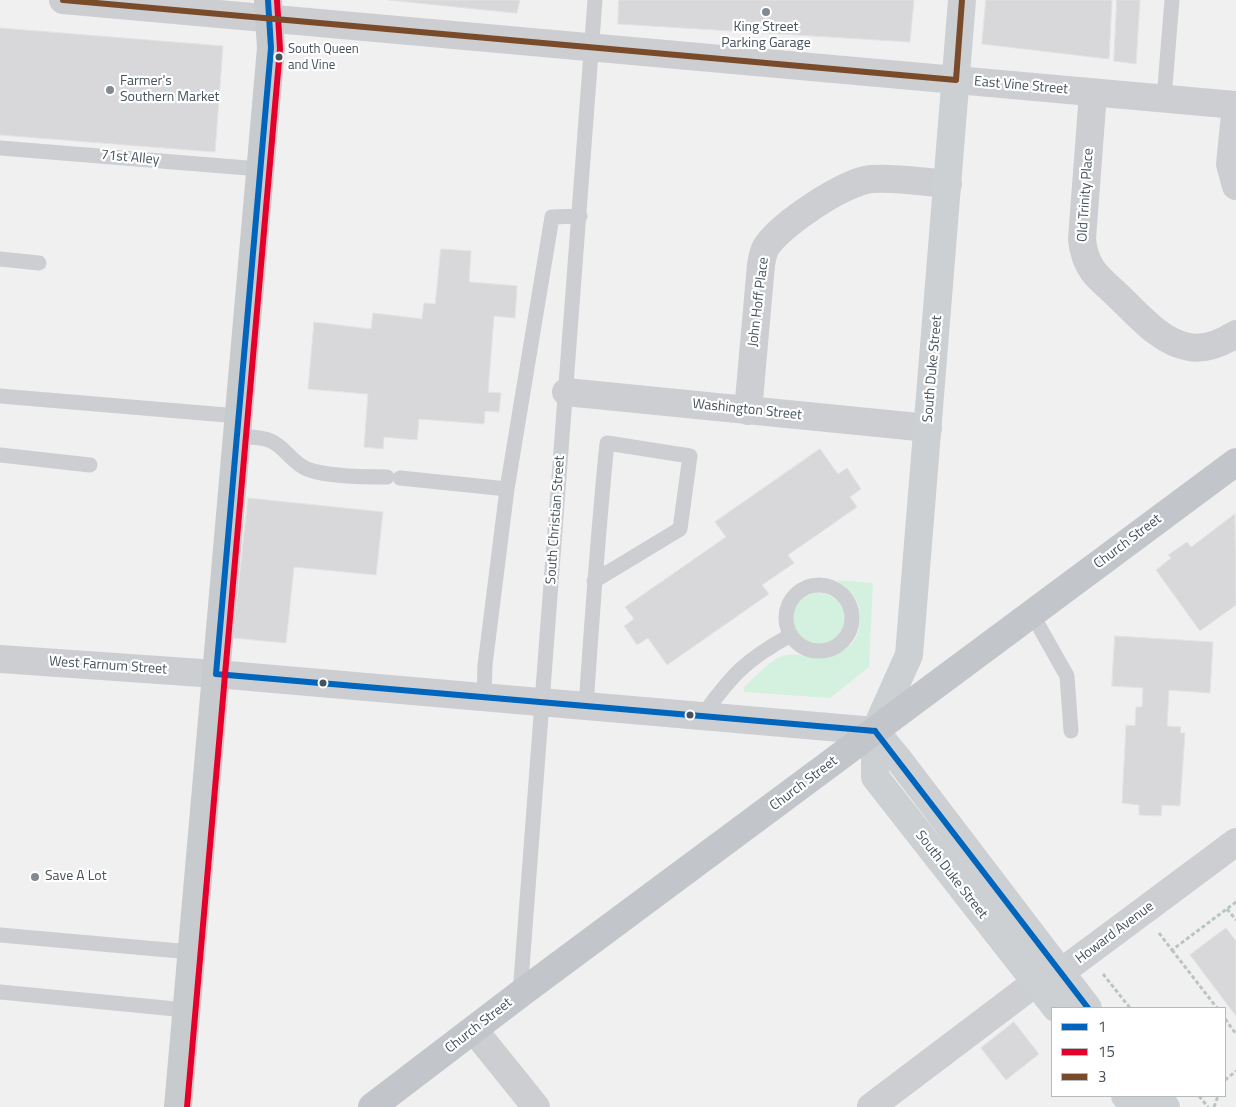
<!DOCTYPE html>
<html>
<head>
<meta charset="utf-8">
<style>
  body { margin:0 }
  #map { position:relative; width:1236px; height:1107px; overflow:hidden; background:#f1f0f0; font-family:"Titillium Web",sans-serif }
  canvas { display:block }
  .legend { position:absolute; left:1051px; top:1007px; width:175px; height:90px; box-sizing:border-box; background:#fff; border:1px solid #b5babe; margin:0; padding:6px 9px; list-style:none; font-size:15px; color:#46525d }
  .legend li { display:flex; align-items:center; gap:10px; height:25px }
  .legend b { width:25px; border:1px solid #b5babe }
</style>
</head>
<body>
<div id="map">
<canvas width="1236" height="1107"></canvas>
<ul class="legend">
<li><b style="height:6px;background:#0065bd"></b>1</li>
<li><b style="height:6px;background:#e4002b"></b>15</li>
<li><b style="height:6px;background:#7a4b2a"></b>3</li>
</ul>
</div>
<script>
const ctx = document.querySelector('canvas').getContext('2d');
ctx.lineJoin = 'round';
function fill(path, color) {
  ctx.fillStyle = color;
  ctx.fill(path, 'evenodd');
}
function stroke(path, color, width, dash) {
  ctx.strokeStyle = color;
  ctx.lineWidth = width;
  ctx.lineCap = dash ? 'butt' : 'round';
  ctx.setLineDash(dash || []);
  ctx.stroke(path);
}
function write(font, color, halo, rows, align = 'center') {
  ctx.font = font + ' "Titillium Web",sans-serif';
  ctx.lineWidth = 4.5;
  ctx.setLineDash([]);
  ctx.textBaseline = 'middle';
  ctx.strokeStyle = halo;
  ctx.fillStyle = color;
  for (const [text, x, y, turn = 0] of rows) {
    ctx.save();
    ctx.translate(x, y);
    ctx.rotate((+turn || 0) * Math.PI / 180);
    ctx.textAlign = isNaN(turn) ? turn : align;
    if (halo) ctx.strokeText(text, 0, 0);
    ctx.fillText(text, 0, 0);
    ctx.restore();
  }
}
const green = new Path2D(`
  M835 580 873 583 869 667 830 698 744 692V687C754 678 765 666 776 659 802 644 820 674 851 644 861 634 861 618 858 605 856 596 843 584 835 580Z
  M793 619a26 26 0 1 1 52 0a26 26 0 1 1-52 0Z`);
const building = new Path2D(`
  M389 0H520L517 13Z
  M619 0H914L910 42 618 24Z
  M986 0H1112L1109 59 982 44Z
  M1117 0H1140L1136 64 1114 61Z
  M0 28 223 46 215 152 0 135Z
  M441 249 471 251 469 282 517 286 515 318 494 316 488 392 501 393 499 412 485 411 484 424 419 419 417 440 384 437 383 449 364 447 368 394 308 389 314 322 371 329 373 313 422 319 424 303 435 304Z
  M820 449 838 474 847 468 861 489 850 497 857 507 788 555 794 563 762 585 769 594 667 665 648 638 637 645 624 626 634 619 625 607 726 537 715 522Z
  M248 498 383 512 376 575 294 567 286 643 233 638Z
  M1235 514 1236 605 1200 631 1156 570 1171 558 1168 555 1187 542 1191 547Z
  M1115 636 1213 642 1210 693 1169 690 1167 726 1181 727 1180 733H1185L1180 806 1162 805 1161 816 1139 815V805L1122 803 1126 725 1135 726 1136 707H1142L1143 688 1112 686Z
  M1226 928 1236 941V1016L1190 955Z
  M1014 1022 1039 1054 1006 1080 981 1048Z`);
const path = new Path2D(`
  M1227 909 1236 920
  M1159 933 1172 950 1236 902
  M1172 950 1217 1008
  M1103 974 1130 1008
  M1225 1019 1236 1034
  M1225 1080 1236 1071
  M1199 1096 1208 1107
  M1214 1107 1218 1096`);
const service = new Path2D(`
  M1164 98 1172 0
  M0 148 260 169
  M0 259 39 263
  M0 396 238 416
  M237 436C247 437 262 437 271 441 285 447 292 463 307 469 327 477 366 477 387 477
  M0 455 90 465
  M400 478 507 489
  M786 618a33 33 0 1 1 66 0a33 33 0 1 1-66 0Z
  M1032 614 1067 676 1071 731
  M484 697 485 665 507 489 552 217 580 216
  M586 706C592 618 598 531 607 443L690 456 680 529 594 581
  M702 716C732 675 745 660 791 635
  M0 935 191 952
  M0 992 186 1010
  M520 994 595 0`);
const minor = new Path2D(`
  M1093 93 1082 239C1083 251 1086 261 1093 271 1099 279 1108 286 1115 293 1136 312 1159 342 1189 347 1206 350 1222 343 1236 334
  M1236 105 1230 164 1236 186
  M566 392 928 428
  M748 411 761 265C762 259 763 252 766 247 781 224 844 182 871 179 896 177 923 182 948 184
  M0 659 216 674
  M474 1030 536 1107
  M871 1107 1035 983 1060 973 1236 842`);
const tertiary = new Path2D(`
  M63 0 1236 105
  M216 674 875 731`);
const secondary = new Path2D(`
  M962 0 909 655 875 731V777L1056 1008
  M875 731 899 760 1088 1008
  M1125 1096 1134 1107
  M1157 1096 1166 1107`);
const primary = new Path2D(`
  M178 1107 271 48 268 0`);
const trunk = new Path2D(`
  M372 1107 520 994 1236 462`);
const bus1 = new Path2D(`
  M216 674 271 48 268 0
  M216 674 875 731
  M875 731 1088 1008`);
const bus2 = new Path2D(`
  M187 1107 280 49 277 0`);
const bus3 = new Path2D(`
  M63 0 956 80 962 0`);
const markers = [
  [766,12,5,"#828990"],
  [279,57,4.5,"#46525d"],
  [110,90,5,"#828990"],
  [323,683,4.5,"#46525d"],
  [690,715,4.5,"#46525d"],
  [35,877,5,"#828990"]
];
const busNames = [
  ["South Queen",288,50],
  ["and Vine",288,66]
];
const poiNames = [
  ["King Street",766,28,"center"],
  ["Parking Garage",766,44,"center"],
  ["Farmer's",120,82],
  ["Southern Market",120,98],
  ["Save A Lot",45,877]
];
const streetNames = [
  ["East Vine Street",1021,86,5],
  ["71st Alley",130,158,5],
  ["Old Trinity Place",1086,195,-86],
  ["John Hoff Place",759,302,-83],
  ["South Duke Street",933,369,-85],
  ["Washington Street",747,410,6],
  ["South Christian Street",556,520,-86],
  ["Church Street",1128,542,-37],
  ["West Farnum Street",108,666,4],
  ["Church Street",804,784,-37],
  ["South Duke Street",951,875,52],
  ["Howard Avenue",1115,933,-37],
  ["Church Street",479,1026,-38]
];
fill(green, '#d4f0df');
fill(building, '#d8d8da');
stroke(building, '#e2e2e3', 1);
stroke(path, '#b9c5c1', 3, [4, 2.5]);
stroke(service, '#ccced1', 15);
stroke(minor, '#ccced1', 28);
stroke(tertiary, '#ccced1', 28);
stroke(secondary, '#ccd0d3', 28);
stroke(primary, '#c7cbce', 28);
stroke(trunk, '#c2c6ca', 28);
stroke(bus1, '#0065bd', 6);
stroke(bus2, '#e4002b', 6);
stroke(bus3, '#7a4b2a', 6);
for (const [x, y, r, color] of markers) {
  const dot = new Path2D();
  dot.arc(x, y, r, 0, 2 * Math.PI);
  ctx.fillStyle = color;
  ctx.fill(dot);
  stroke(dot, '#fff', 2);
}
write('13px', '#46525d', '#fff', busNames, 'left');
write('14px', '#46525d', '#fff', poiNames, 'left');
write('14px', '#46525d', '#fff', streetNames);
</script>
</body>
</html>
